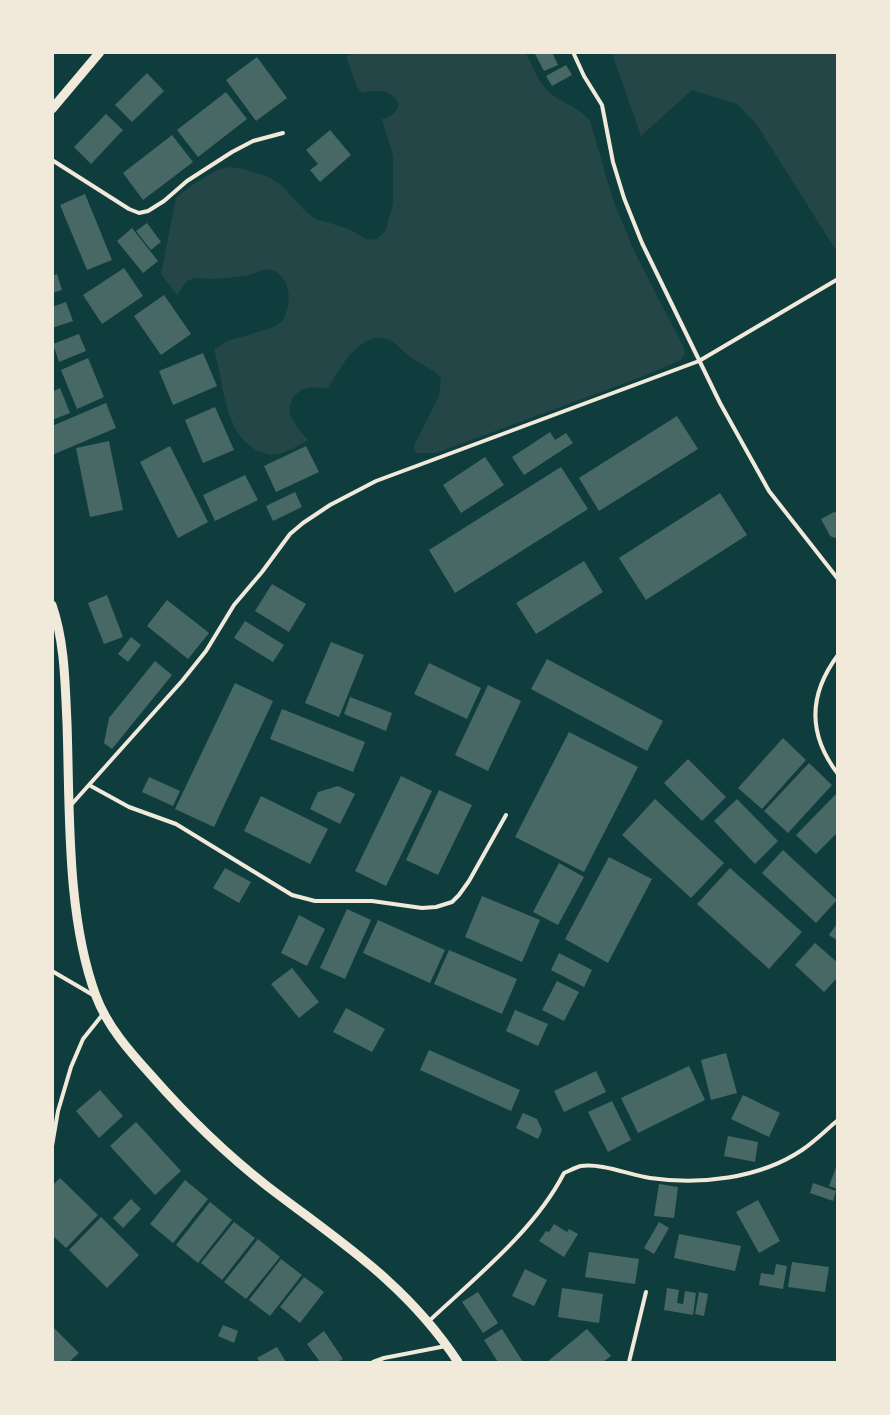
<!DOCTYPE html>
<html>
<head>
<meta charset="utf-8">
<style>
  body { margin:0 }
  #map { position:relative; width:890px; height:1415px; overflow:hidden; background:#0f3d3e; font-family:"Work Sans",sans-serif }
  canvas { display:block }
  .frame { position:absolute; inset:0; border:54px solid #f1e9da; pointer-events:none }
</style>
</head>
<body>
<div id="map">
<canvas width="890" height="1415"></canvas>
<div class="frame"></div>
</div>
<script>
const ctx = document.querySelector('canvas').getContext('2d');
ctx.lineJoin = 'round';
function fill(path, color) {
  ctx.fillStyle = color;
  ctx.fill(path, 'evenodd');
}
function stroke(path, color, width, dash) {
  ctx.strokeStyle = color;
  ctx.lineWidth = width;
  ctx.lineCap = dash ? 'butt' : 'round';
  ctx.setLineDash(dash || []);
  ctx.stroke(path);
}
const green = new Path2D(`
  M359 53H526C533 66 539 85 551 94 564 104 579 107 590 121L613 200 635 253 683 346 685 354 681 360 644 376 436 453H416L414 446 439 396 441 377C433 369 420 364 410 357 402 351 395 340 384 338 359 333 338 371 328 388 322 388 315 387 308 388 295 390 286 404 291 417 295 425 302 434 308 440 299 445 289 451 279 454 271 456 263 453 256 450 223 432 224 381 214 349L228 341 274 327 283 321 288 307 289 296 286 283 281 276 275 271 266 269 247 276 215 279 194 278 187 281 177 295 161 274 176 198 192 185 217 170 229 167 244 169 268 177 280 184 307 213 316 219 349 229 368 240 377 239 385 232 393 204V156L382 119C391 116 396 114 399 104 392 89 377 89 362 93L357 87 346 56Z
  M612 53H837V252L757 125 737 104 692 90 641 136Z`);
const building = new Path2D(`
  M538 52H552L558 65 544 71 535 54Z
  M257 57 287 98 256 121 226 80Z
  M566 65 572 75 552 86 546 76Z
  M147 73 164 91 132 122 115 105Z
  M226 92 247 119 198 157 177 130Z
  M106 114 123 130 91 164 74 147Z
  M330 130 351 155 320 182 310 170 318 164 306 150Z
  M172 135 193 162 143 200 123 173Z
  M85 194 112 260 87 270 60 205Z
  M147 223 161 242 151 250 136 231Z
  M132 228 158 261 143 273 117 241Z
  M124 268 143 296 102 324 83 295Z
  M57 274 62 290 52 293V276Z
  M164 295 191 334 161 355 134 316Z
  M66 302 73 321 52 328V307Z
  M79 334 86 351 59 362 53 344Z
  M203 353 217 386 173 405 159 371Z
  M88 358 104 397 77 409 61 370Z
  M60 388 70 413 52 420V392Z
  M106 403 116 428 52 455V426Z
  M215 407 234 450 203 463 185 420Z
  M677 416 698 449 599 511 579 478Z
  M550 432 555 440 566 433 573 443 524 475 512 457Z
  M109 441 123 510 90 517 76 448Z
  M170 446 208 522 178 538 140 462Z
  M306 446 319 472 276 492 264 466Z
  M485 457 504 485 461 513 443 485Z
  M561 467 588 509 455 593 429 550Z
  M245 475 258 500 215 521 203 495Z
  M295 492 302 507 273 521 266 506Z
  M720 493 747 535 646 600 619 558Z
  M834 512 838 513V539L830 536 821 519Z
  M584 561 603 592 536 634 516 603Z
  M272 584 306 604 289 632 255 611Z
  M107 595 123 637 104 644 88 603Z
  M167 600 209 633 188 659 147 626Z
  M245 621 284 645 273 662 234 638Z
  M131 637 141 645 128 662 118 654Z
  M331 642 364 655 339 717 305 703Z
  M547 659 663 721 647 751 531 689Z
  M155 661 172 675 112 749 104 743 109 718Z
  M429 663 481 688 467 719 414 694Z
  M235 683 273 701 214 827 175 809Z
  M488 685 521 701 488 771 455 755Z
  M350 697 392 713 386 731 344 714Z
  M282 709 365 742 353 772 270 739Z
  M569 732 638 767 584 872 515 837Z
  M783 738 806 760 762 809 738 788Z
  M688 759 726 797 702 821 664 783Z
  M809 763 832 785 788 833 764 811Z
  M401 776 432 791 386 886 355 871Z
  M149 777 180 791 173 806 142 792Z
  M338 786 355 794 340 824 310 809 318 792Z
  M439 790 472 805 438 875 406 860Z
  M838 792V832L816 854 796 835Z
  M261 796 328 829 310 864 244 831Z
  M655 799 724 863 691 898 622 835Z
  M737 799 778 841 755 864 714 821Z
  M783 850 837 900 816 923 762 873Z
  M609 857 652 879 608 963 565 939Z
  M559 863 584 877 558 925 533 912Z
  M225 868 251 882 239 903 213 888Z
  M730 868 802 932 769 969 697 904Z
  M482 896 540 920 522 962 465 937Z
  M347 909 371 920 345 979 320 968Z
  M299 915 325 929 307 966 281 953Z
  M378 920 445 950 430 983 363 953Z
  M838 922V941L829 935Z
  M815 943 838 963V977L824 992 795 965Z
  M449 950 517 979 502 1014 434 984Z
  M559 953 592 970 584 987 551 970Z
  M292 968 319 1002 299 1018 271 984Z
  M557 981 579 992 564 1021 542 1010Z
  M346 1008 385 1029 372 1052 333 1032Z
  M515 1010 548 1024 538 1046 506 1031Z
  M429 1050 520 1090 511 1111 420 1070Z
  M726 1053 737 1093 711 1100 701 1060Z
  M689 1066 705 1100 638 1133 621 1098Z
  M596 1071 606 1092 564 1112 554 1091Z
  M100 1090 123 1116 99 1138 76 1111Z
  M743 1095 780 1113 769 1137 731 1119Z
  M612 1101 631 1140 608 1152 588 1112Z
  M523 1113 537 1119 542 1130 538 1139 516 1128Z
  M136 1122 181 1171 155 1195 110 1146Z
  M728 1136 758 1142 755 1162 724 1156Z
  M838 1162V1189L829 1186Z
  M60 1178 98 1215 66 1248 52 1235V1186Z
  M185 1180 208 1199 173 1243 150 1224Z
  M813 1183 836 1191 833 1201 810 1193Z
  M659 1184 678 1187 674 1218 654 1216Z
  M131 1199 141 1209 123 1228 113 1218Z
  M758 1200 780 1241 759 1253 736 1212Z
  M210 1202 232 1220 198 1263 176 1245Z
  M101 1217 139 1255 107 1288 69 1250Z
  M234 1222 255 1238 222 1280 201 1263Z
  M659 1222 669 1228 654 1254 644 1248Z
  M554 1224 567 1232 569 1229 578 1234 564 1257 539 1241 546 1231 549 1232Z
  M679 1234 741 1246 735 1271 674 1258Z
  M258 1239 280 1257 246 1299 224 1282Z
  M589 1252 639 1259 635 1284 585 1277Z
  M281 1259 302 1275 270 1316 249 1300Z
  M792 1262 829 1267 825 1292 788 1287Z
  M776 1264 787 1266 783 1289 759 1285 761 1273 774 1275Z
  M525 1269 547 1280 534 1306 512 1296Z
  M304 1277 324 1292 300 1323 280 1307Z
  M562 1288 603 1294 599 1323 558 1317Z
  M667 1288 679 1290 677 1303 683 1304 685 1291 696 1293 693 1315 664 1310Z
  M478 1292 498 1323 483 1333 462 1302Z
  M699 1292 708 1294 704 1316 695 1314Z
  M223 1325 238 1331 234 1343 218 1336Z
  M52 1326 79 1353 69 1362H52Z
  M502 1329 523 1362H498L484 1340Z
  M587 1329 611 1356 603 1362H547Z
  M324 1331 343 1359 338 1362H320L307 1344Z
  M277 1347 286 1362H260L257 1358Z`);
const service = new Path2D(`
  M573 52 584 76 602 105 613 162 624 198 642 243 720 403 769 491 838 579
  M52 160 129 209 139 213 148 211 164 201 187 181 232 152 253 141 283 133
  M838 655C808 695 808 735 838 774
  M89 785 129 807 176 824 292 895 315 901H372L422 908 436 907 452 902 459 895 469 881 506 815
  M71 805 182 681 206 651 234 605 262 572 290 534 303 523 330 505 376 481 699 361 838 279
  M52 971 93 995
  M52 1146 58 1111 71 1067 83 1039 103 1014
  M429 1321C476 1277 535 1230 564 1173 569 1171 576 1167 581 1166 601 1163 630 1175 650 1178 699 1185 759 1179 802 1150 814 1142 826 1130 838 1120
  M373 1362 384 1358 446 1346
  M629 1362 646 1292`);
const tertiary = new Path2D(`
  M52 109 100 52
  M52 605C65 643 65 683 67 723 70 810 66 915 96 996 107 1026 130 1052 151 1075 186 1115 225 1153 267 1186 340 1242 406 1283 458 1362`);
fill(green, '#244646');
fill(building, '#486865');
stroke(service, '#f1e9da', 4);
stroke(tertiary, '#f1e9da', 9);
</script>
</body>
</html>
